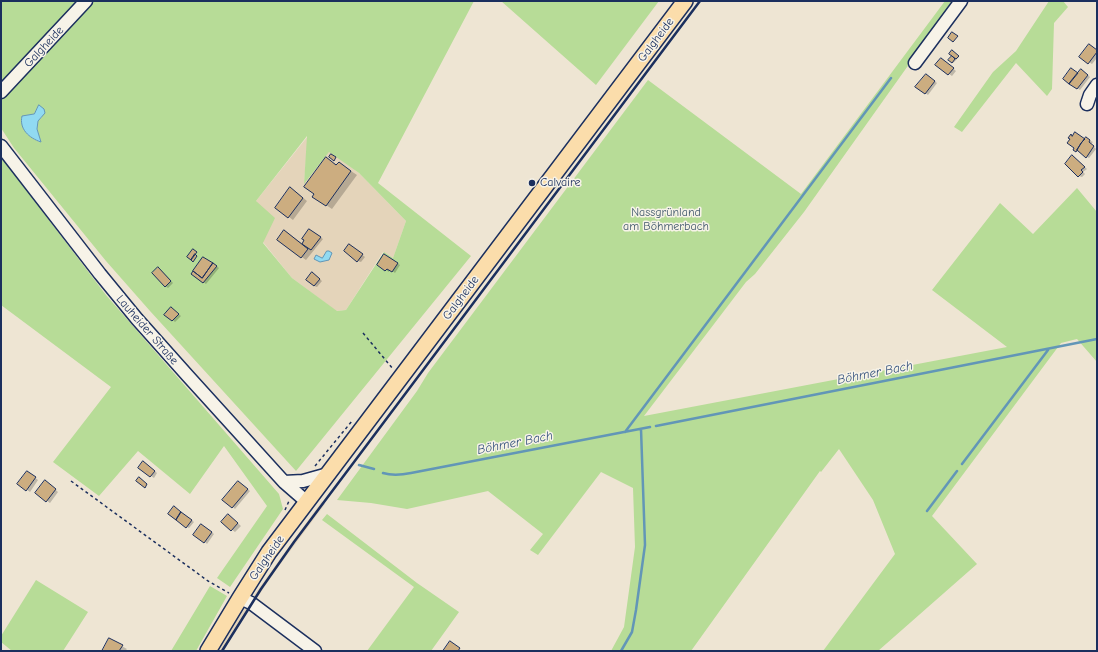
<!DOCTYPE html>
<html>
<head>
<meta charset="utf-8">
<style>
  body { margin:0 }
  #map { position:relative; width:1098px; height:652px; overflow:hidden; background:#eee5d3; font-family:"Comic Neue",sans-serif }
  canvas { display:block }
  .frame { position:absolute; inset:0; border:2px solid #1b2f5e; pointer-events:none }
</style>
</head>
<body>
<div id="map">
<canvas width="1098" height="652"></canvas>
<div class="frame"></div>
</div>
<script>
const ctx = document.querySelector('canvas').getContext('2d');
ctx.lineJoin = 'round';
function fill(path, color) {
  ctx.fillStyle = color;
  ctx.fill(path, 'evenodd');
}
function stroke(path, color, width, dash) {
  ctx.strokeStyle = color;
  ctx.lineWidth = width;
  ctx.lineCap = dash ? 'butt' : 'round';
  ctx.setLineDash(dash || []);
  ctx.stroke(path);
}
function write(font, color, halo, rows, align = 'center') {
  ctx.font = font + ' "Comic Neue",sans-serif';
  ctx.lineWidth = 3;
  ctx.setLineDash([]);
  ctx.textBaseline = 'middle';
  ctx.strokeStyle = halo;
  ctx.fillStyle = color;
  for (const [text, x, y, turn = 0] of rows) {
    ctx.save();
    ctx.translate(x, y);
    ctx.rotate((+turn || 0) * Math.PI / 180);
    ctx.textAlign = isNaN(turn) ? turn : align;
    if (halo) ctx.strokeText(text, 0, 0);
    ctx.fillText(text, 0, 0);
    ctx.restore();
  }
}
const built = new Path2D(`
  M308 136 304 183 329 151 359 173 406 221 393 258 383 252 346 310 336 311 292 278 263 242 256 201Z
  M322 501 325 504 276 570 236 629 224 651H219L235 623 254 595Z`);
const green = new Path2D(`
  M1 1H474L378 183 471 256 296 471 150 311 106 261 14 148 1 128ZM39 105 42 117 38 121 37 129 41 142C29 138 19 128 22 116L34 114ZM307 136 304 184 329 152 359 173 406 221 393 258 384 252 346 310 337 311 292 278 263 243 275 218 256 201Z
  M501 1H659L596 85Z
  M945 1H954L804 212 755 274 746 282 644 416 1007 347 932 290 1000 203 1033 234 1077 188 1097 212V362L1077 339 1061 343 932 516 977 564 878 651H823L895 554 873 500 839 449 821 472 820 471 691 651H611L624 627 635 547 633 488 601 472 538 555 530 550 543 534 488 491 407 509 371 503 337 500 417 391 428 373 648 80 801 194Z
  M1049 1H1063L1068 7 1054 23 1052 89 1047 96 1016 63 962 132 954 127 993 72 1016 51Z
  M1 157 106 295 279 494 283 509 230 587 217 578 267 506 224 446 190 494 138 451 99 496 53 462 111 387 1 305Z
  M327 514 417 583 459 612 431 651H367L414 587 322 520Z
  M36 580 88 612 63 651H12L1 642V636Z
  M210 586 227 596 196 651H171Z`);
const water = new Path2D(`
  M39 105 44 109 45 113 38 121 37 129 41 142C29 138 19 129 22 116L34 114Z
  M327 251H329L332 253 329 260 320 262 314 259 316 255 322 258Z`);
const shadow = new Path2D(`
  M1097 51V58L1092 64 1081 57Z
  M952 52 959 57 953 63 950 60 953 56Z
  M944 61 956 71 952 76 937 65Z
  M1084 72 1090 77 1080 90 1077 88 1078 74Z
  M929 77 937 83 928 95 917 87Z
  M1085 140H1089L1093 142 1091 144 1096 149 1089 158 1075 150V148L1068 143Z
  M1073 156 1087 169 1083 172 1085 174 1082 177 1079 176Z
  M326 158 337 165 339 163 357 175 332 209 326 205Z
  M295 191 307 201 293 220 289 217Z
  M285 231 303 244 313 232 323 239 306 260 278 240Z
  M352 247 365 257 361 262 358 261Z
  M384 255 400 265 395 273 390 269 389 272 378 265Z
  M207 260 219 268 206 284 192 274Z
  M161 270 173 283 168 288 165 286Z
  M315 275 322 281 317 287 314 286Z
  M174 310 181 316 175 322 166 314Z
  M146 464 157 473 154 478 139 468Z
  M30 474 38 480 30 492 19 484Z
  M48 483 58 492 50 503 36 493Z
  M241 484 250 491 235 509 233 507Z
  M177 509 194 522 189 528 187 527Z
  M231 517 241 526 235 532 222 522Z
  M205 527 214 534 207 544 205 542Z
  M109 639 127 649 125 651H103Z`);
const stream = new Path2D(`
  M656 426 1097 339
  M625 432 891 78
  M962 464 1048 350
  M359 465 374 469
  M383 473C393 476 401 475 411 473L650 427
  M927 511 957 471
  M621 651 632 632 636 610 645 545 641 429`);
const building = new Path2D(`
  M952 32 958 36 953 42 948 38Z
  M1089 44 1097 50V52L1088 64 1079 57Z
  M952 50 959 56 956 59 949 54Z
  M952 56 955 59 952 63 948 60Z
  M941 58 954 68 948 75 935 65Z
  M1071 68 1078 73 1069 84 1063 79Z
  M1081 69 1088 75 1077 89 1069 84Z
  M926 74 935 81 925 94 915 87Z
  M1075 132 1085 139 1081 143 1076 152 1073 150 1074 148 1067 143 1070 139 1068 138 1071 134 1072 136Z
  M1086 137 1090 140 1089 142 1094 146 1086 158 1077 150Z
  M331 154 336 157 334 161 329 157Z
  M1072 155 1085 167 1081 170 1083 172 1078 177 1065 164Z
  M326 157 336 165 339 162 351 171 326 206 312 197 314 194 304 187Z
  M290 187 303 198 288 218 275 208Z
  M309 229 321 237 311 250 302 244 304 240 302 239Z
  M284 230 308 249 301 258 277 240Z
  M349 244 363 254 357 262 344 251Z
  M193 249 197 252 191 260 187 257Z
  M195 254 197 256 193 262 191 260Z
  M384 254 398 263 392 272 387 269 385 271 377 265Z
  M203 257 213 263 202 278 193 271Z
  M213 263 217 266 203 283 191 274 193 271 202 278Z
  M158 267 171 281 165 287 152 273Z
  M312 272 320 279 314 286 306 280Z
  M171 307 179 314 172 321 164 315Z
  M143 461 155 471 150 477 138 468Z
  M27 471 36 477 26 491 17 484Z
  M139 477 147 484 145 488 136 481Z
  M45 480 56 489 46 502 35 493Z
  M238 481 248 489 232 508 222 500Z
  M174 506 181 512 176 520 168 514Z
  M181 512 192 520 186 528 176 520Z
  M228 514 238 523 231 531 221 522Z
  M201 524 212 532 204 543 193 535Z
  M109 638 123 645 119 651H102Z
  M450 641 460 648 458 651H443Z`);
const path = new Path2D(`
  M363 333 393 369
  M315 466 352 421
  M71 481 208 581 229 593
  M285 510 289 501`);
const minor = new Path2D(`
  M915 63 961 1
  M1 92 86 1
  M1087 104 1090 95 1097 85
  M1 146 100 274 137 319 187 375 284 482 307 502
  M284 482 303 481 328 474
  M240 598 251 603 315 651`);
const major = new Path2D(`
  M208 651 240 598 269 552 685 1`);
const rail = new Path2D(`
  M222 651 261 589 294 542 700 1`);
const markers = [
  [532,183,4,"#1b2f5e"]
];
const streetNames = [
  ["Galgheide",656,40,-53],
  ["Galgheide",44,47,-47],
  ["Galgheide",461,298,-53],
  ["Lauheider Straße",147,330,49],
  ["Galgheide",267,558,-55]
];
const poiNames = [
  ["Calvaire",540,183]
];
const parkNames = [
  ["Nassgrünland",666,213],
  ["am Böhmerbach",666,227]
];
const waterNames = [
  ["Böhmer Bach",875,373,-11],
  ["Böhmer Bach",515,443,-11]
];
fill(built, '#e4d4ba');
fill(green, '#b7dc97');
fill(water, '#91daf2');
stroke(water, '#6296b7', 1);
fill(shadow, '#0003');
stroke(stream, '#6296b7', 2.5);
fill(building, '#ccad80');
stroke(building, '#1b2f5e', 1);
stroke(minor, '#1b2f5e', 15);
stroke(major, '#1b2f5e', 18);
stroke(path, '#1b2f5e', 1.5, [3, 3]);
stroke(minor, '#f7f3e8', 12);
stroke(major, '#fbddab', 15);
stroke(rail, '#1b2f5e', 2.5);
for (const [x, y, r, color] of markers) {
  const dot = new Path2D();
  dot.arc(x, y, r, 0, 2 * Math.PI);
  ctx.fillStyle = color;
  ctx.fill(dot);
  stroke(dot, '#f7f3e8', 1.5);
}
write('12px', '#1b2f5e', '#f7f3e8', streetNames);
write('12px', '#1b2f5e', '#f7f3e8', poiNames, 'left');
write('12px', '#425a6c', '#f7f3e8', parkNames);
write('italic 13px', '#33517c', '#f7f3e8', waterNames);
</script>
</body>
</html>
